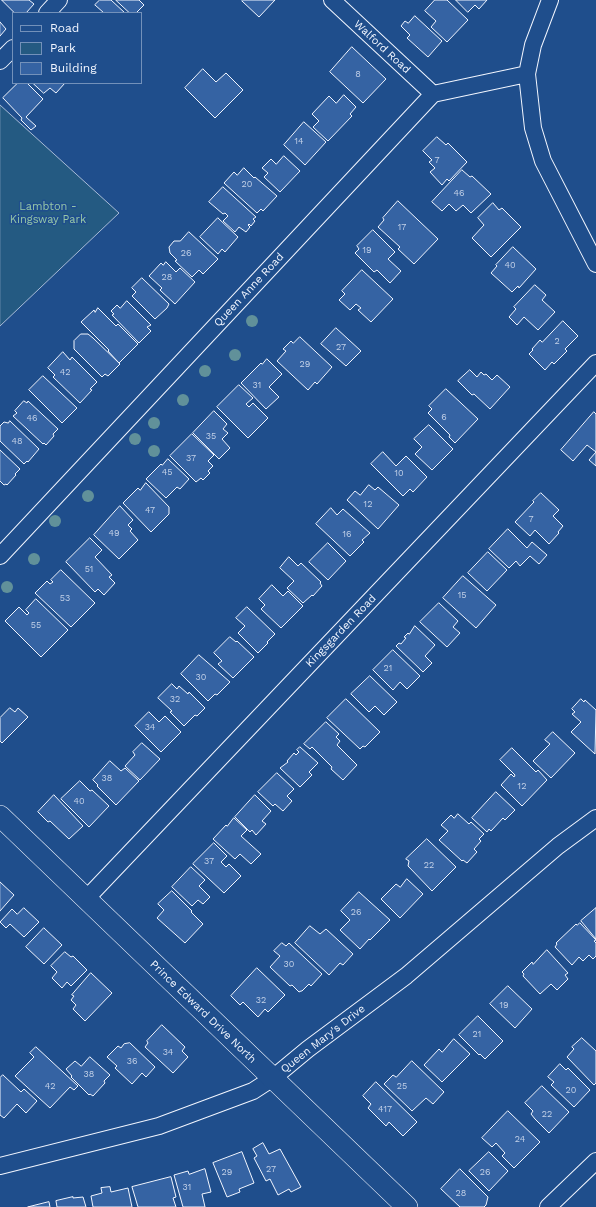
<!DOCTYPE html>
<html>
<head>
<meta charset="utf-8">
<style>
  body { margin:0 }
  #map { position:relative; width:596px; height:1207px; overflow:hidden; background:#1f4e8c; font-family:"Work Sans",sans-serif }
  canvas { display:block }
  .legend { position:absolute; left:12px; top:12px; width:130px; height:72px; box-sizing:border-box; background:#1f4e8c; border:1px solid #7391ba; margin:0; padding:5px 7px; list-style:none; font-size:12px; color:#f2f6ff }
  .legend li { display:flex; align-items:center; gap:8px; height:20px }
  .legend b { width:20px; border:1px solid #7391ba }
</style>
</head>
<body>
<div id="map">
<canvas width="596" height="1207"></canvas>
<ul class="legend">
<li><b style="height:5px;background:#1f4e8c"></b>Road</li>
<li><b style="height:11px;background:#245a82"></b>Park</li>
<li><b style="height:11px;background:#3563a3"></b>Building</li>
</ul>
</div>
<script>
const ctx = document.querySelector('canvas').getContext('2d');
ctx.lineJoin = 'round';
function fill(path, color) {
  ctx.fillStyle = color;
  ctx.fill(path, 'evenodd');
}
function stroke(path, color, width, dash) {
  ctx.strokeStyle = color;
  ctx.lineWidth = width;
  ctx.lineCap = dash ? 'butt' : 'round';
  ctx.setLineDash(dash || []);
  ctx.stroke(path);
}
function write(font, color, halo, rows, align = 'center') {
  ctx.font = font + ' "Work Sans",sans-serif';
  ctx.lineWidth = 3;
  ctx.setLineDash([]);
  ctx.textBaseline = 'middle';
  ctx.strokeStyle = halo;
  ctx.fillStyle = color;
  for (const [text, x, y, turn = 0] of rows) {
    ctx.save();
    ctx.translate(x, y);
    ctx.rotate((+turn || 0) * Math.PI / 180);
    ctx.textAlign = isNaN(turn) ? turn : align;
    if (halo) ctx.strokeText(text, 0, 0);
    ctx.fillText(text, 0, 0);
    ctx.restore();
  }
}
const green = new Path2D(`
  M0 105 119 213 0 326Z`);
const building = new Path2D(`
  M2 0H29L34 4 26 13H15Z
  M100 0H111L125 13H104L95 5Z
  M116 0H139L144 5 136 13H130Z
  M243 0H275L259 17 242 1Z
  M435 0H447L468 20 447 42 431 27 436 21 425 11Z
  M456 0H487L479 9 475 5 468 12Z
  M415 16 442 41 428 57 407 38 410 35 401 26 405 21 408 23Z
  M0 22 6 29 0 36Z
  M352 47 386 79 363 103 330 72Z
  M203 69 216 82 226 73 243 90 215 118 185 88Z
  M18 83H27L43 99 26 117 36 126 31 130 21 120 22 118 3 98Z
  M33 83H65L56 93 50 88 44 93Z
  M344 95 356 107 350 114 352 116 328 141 313 127 319 121 312 114 329 96 336 103Z
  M304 122 326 142 305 165 284 145Z
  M437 137 446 145 448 143 467 162 449 181 447 179 442 185 430 172 435 168 429 162 432 160 423 151Z
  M284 156 300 171 280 192 264 177 268 173 262 168 271 159 276 164Z
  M244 168 254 178 255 177 277 196 263 211 261 209 257 213 224 183 234 172 237 175Z
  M462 170 470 177 472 176 491 194 471 213 463 205 456 211 449 204 442 211 432 202Z
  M223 187 256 217 253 219 255 221 251 226 249 224 248 225 250 227 246 232 239 227 235 232 223 221 228 216 225 213 223 214 209 202Z
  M398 201 438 239 414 264 398 249 400 247 378 227 384 220 383 218Z
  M493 203 499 210 502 208 521 227 491 257 472 238 484 225 478 218Z
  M218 218 238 237 225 252 222 249 218 254 200 237Z
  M373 230 395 252 388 259 401 271 390 283 377 270 374 272 355 253 359 249 357 246Z
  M189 232 218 259 203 274 199 270 192 277 175 261 177 260 170 253 169 247 174 241H180Z
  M513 247 536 269 519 288 518 286 512 292 491 273 497 266 496 265Z
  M166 262 176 272 180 268 195 282 175 304 160 290 162 288 149 276 161 263 163 265Z
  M362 270 393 299 371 322 358 310 361 308 356 304 350 310 339 300 345 294 342 291Z
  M142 278 169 304 167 308 155 319 132 296 136 292 132 288Z
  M535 285 546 295 542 300 555 312 538 330 524 317 517 325 509 317 516 309 514 307Z
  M127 301 151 325 147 327 151 331 139 343 112 315 114 314 111 311 117 305 120 308Z
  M98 308 116 326 118 324 138 344 119 363 108 351 109 350 81 322 94 310 95 312Z
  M563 321 578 336 565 349 567 351 554 364 552 362 545 370 529 354 533 350 532 349 540 340 542 342Z
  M336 328 361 351 346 366 321 344Z
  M81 334H88L93 338 120 364 108 376 105 374 102 377 74 349V341Z
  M300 337 332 367 317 384 315 382 308 390 277 361 286 351 283 349 291 341 293 343Z
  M63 352 70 360 72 357 97 382 90 389 92 390 80 403 53 377 55 375 48 368Z
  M267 359 282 374 269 387 279 397 266 409 241 383 261 363 262 364Z
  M470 370 477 377 481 372 484 375 486 374 492 380 497 375 510 387 490 409 474 394 472 395 458 381Z
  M43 376 77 408 62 423 29 390Z
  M239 385 253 398 246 404 249 407 253 403 268 418 248 438 217 407Z
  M446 389 478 419 455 443 449 437 450 435 428 413 432 409 429 406Z
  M24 401 27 403 28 401 58 429 53 434 54 436 46 445 44 443 43 444 13 416 17 413 15 411Z
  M214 411 227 424 223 429 228 433 222 439 230 448 219 459 193 433Z
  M594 412 596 414V466L589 460 596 452 587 445 573 461 561 450Z
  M10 421 39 449 28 462 27 461 24 464 0 441V426L4 422 8 423Z
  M429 425 453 449 432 470 415 454 422 447 414 439Z
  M192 434 214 455 208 461 213 466 208 471 210 473 203 480 201 478 196 482 170 456Z
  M0 450 20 469 15 474 16 475 7 485 6 484 4 485 0 481Z
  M383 452 396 466 406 456 427 477 413 492 410 489 403 496 371 464Z
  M168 459 189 479 180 489 177 487 166 498 146 479 161 464 162 465Z
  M146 483 169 507V514L151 532 123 503 138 488 140 490Z
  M369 485 375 490 378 487 399 505 378 529 347 500 355 491 360 495Z
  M541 493 559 510 553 516 563 526 558 532 559 533 549 544 535 530 530 536 515 522 534 502 533 501Z
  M120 506 133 520 128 525 132 529 130 531 138 540 119 559 94 535Z
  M331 508 337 515 343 509 370 533 362 540 364 542 350 556 316 524Z
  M508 529 527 548 532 542 547 555 539 564 530 556 520 566 516 561 509 568 489 549Z
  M90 538 102 550 95 557 112 575 109 577 115 583 104 595 98 589 95 592 66 562Z
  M328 543 346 561 328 580 309 562Z
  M488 552 507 570 487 591 468 573Z
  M289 557 298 566 301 563 321 582 320 583 322 586 313 596 312 595 303 603 287 588 294 581 280 568Z
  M61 570 95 603 71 627 35 593 47 581 50 584 53 582 51 580Z
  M463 576 496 605 476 628 443 598Z
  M272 585 283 596 288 591 303 606 281 628 261 609 265 605 259 599Z
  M36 599 68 630 41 657 5 621 19 607 27 615 29 613 26 610Z
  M439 603 458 621 453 627 460 633 447 647 420 622Z
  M247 607 275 634 267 642 268 643 258 653 238 633 245 626 236 618Z
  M415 626 435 645 425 656 432 663 423 672 396 646 399 643 401 644 406 638 404 637 408 633 409 634Z
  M230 637 236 642 237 641 254 657 233 678 218 664 222 661 214 653Z
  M393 650 420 676 407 689 400 682 393 690 373 670Z
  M199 655 230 682 217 695 215 694 208 701 181 674Z
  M370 676 397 702 384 715 375 706 369 712 351 694Z
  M172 684 177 689 179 686 188 694 189 692 205 708 197 716 195 715 184 726 170 712 172 711 158 698Z
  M346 699 380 732 365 747 363 746 360 749 327 718Z
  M581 699 584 702 585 700 596 710 595 754 571 732 581 722 572 714 575 712 572 709Z
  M10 708 15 712 18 708 28 717 2 743 0 741V718Z
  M149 712 159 722 165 716 181 732 161 752 135 726Z
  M326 722 339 734 336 737 340 741 337 745 357 765 343 780 331 769 332 767 312 747 310 749 304 744Z
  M553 732 575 753 551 778 533 761 550 744 545 740Z
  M142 743 160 759 140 780 125 766 135 755 133 752Z
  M300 747 318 763 309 772 312 775 300 787 280 768 288 762 287 761 294 753 296 755 299 752 297 750Z
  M512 748 536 772 538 770 547 780 522 806 501 785 511 774 514 777 515 775 500 760Z
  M110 761 121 771 125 768 139 781 116 805 97 786 98 785 93 780Z
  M277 773 294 789 287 796 292 801 283 811 275 804 273 806 258 792Z
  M80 781 90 791 92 790 109 806 89 827 61 799Z
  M496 792 515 810 505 820 503 818 491 831 489 829 487 832 472 818Z
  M54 795 83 826 69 839 50 821 48 822 38 812Z
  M255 795 271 811 262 821 266 824 256 835 252 830 250 832 235 817Z
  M458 814 469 824 471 822 484 834 479 839 481 841 474 849 477 852 467 863 463 860 462 861 439 840 448 831 441 825 451 815 454 818Z
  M234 818 247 830 241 836 261 854 251 864 240 854 235 859 213 839 226 825 227 826Z
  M427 839 456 867 432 891 408 866 409 861 406 859Z
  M214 843 227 856 221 862 226 867 229 864 241 876 224 893 193 864Z
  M191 867 205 880 199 886 210 897 203 904 198 900 192 906 172 887Z
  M407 879 423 894 400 918 381 899 396 884 400 887Z
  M0 882 14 895 0 911Z
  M172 891 192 911 191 912 203 924 185 943 157 918 164 910 158 904Z
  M359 892 390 920 370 940 369 939 360 949 340 930 350 920 341 911Z
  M24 908 39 922 24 937 10 924 6 928 0 922 12 909 17 914Z
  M596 908V939L581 921Z
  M580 923 596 940 594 941 596 943V956L593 959 589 955 583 961 579 957 572 965 555 947 557 944 556 943 576 924 577 925Z
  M310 926 320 934 326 929 353 954 343 965 340 963 329 975 295 943Z
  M44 928 62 945 44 964 26 947Z
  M282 943 286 946 289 943 322 974 311 986 309 984 302 991H301L299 992 292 985 290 986 270 967 280 956 274 951Z
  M547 950 568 973 565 975 568 979 557 990 551 984 540 994 523 976 524 974 522 972 532 962 533 964Z
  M65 952 71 957 73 956 87 970 71 986 67 982 62 988 52 978 57 972 51 966Z
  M257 968 285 995 268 1012 265 1009 258 1017 243 1002 240 1005 231 996Z
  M91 973 112 993 85 1021 73 1009 76 1005 71 1000 74 996 72 995Z
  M508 986 532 1009 515 1028 490 1004Z
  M478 1016 503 1041 485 1059 480 1054 479 1055 459 1035Z
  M162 1025 185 1047 182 1051 188 1057 173 1073 145 1047 148 1043 147 1041Z
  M582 1038 596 1051V1083L594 1085 567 1057 574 1049 572 1047Z
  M454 1039 470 1054 442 1082 424 1065 439 1049 442 1052Z
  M130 1043 155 1067 146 1077 142 1073 132 1084 115 1068 117 1066 107 1057 118 1046 121 1048 124 1044Z
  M36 1047 78 1086 74 1090 70 1087 50 1108 15 1076 34 1057 30 1053Z
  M90 1057 110 1075 104 1081 105 1083 93 1096 90 1094 89 1095 71 1077 72 1076 66 1069 75 1061 81 1066Z
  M412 1061 444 1092 433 1104 426 1098 412 1111 384 1084 393 1075 396 1077Z
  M560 1064 566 1070 568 1068 590 1090 574 1107 551 1085 554 1082 548 1077Z
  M3 1075 21 1092 24 1089 37 1101 26 1113 17 1104 4 1118 0 1115V1078Z
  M376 1082 417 1122 403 1136 389 1122 386 1126 368 1108 371 1104 363 1096Z
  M542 1086 569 1112 549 1133 535 1119 531 1114 533 1111 525 1103Z
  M508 1111 540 1142 514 1168 502 1156 505 1153 496 1143 492 1147 482 1138Z
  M263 1143 269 1154 280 1149 301 1187 291 1192 289 1189 278 1195 270 1179 266 1181 254 1158 257 1156 253 1149Z
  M242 1152 254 1183 239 1189 240 1192 227 1197 213 1163Z
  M489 1152 508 1171 489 1191 469 1171Z
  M205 1169 211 1192 202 1194 205 1207H183L174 1175 188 1171 189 1174Z
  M460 1169 488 1197 486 1205 484 1207H460L441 1189Z
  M171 1177 176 1197 173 1198 176 1207H138L132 1187Z
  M110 1187 111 1192 128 1188 132 1207H93L91 1196 102 1193 101 1188Z
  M73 1197V1198L83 1197 86 1207H57L56 1201Z
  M49 1202 50 1207H28Z`);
const minor = new Path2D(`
  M332 0 433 94
  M550 0 533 45 527 74 533 128 543 161 596 264
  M47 13 59 0
  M0 61 13 48
  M0 556 433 94 527 74
  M86 899 596 363
  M0 1166 159 1126 253 1091 273 1078 308 1049 406 976 558 846 596 818
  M548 1207 596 1161`);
const tertiary = new Path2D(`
  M0 816 407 1207`);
const trees = [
  [252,321],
  [235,355],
  [205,371],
  [183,400],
  [154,423],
  [135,439],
  [154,451],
  [88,496],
  [55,521],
  [34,559],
  [7,587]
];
const numberNames = [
  ["8",358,74],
  ["14",299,141],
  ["7",437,160],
  ["20",247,184],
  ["46",459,193],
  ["17",402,227],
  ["19",367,250],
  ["26",186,253],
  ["40",510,265],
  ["28",167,277],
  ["2",557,341],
  ["27",341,347],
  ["29",305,364],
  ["42",65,372],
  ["31",257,385],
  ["6",444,417],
  ["46",32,418],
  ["35",211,436],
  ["48",17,441],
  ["37",191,458],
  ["45",167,472],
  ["10",399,473],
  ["12",368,504],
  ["47",150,510],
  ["7",531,519],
  ["49",114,533],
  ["16",347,534],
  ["51",89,569],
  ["15",462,595],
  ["53",65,598],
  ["55",36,625],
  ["21",388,668],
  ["30",201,677],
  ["32",175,699],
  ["34",150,727],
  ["38",107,778],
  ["12",522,786],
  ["40",79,801],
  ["37",209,861],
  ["22",429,865],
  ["26",356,912],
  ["30",289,964],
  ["32",261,1000],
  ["19",504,1005],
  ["21",477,1034],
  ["34",168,1052],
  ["36",132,1061],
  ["38",89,1074],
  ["42",50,1086],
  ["25",402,1086],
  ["20",571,1090],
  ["417",385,1109],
  ["22",547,1114],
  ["24",520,1139],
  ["27",271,1169],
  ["29",227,1172],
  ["26",485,1172],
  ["31",187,1187],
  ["28",461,1193]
];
const streetNames = [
  ["Walford Road",382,47,43],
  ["Queen Anne Road",249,290,-47],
  ["Kingsgarden Road",341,631,-46],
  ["Prince Edward Drive North",203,1012,44],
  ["Queen Mary's Drive",323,1039,-38]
];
const parkNames = [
  ["Lambton -",48,207],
  ["Kingsway Park",48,220]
];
fill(green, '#245a82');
stroke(green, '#a8bbd7', 1);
fill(building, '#3563a3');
stroke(building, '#f2f6ff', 1);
stroke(minor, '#f2f6ff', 18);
stroke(tertiary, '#f2f6ff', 22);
stroke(minor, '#1f4e8c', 16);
stroke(tertiary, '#1f4e8c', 21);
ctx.fillStyle = '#61919a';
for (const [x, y] of trees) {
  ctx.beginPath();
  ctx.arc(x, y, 6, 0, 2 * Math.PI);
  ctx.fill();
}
write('9px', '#c3d1e8', null, numberNames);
write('11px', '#f2f6ff', '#1f4e8c', streetNames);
write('11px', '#97c8a6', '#1f4e8c', parkNames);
</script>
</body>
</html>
